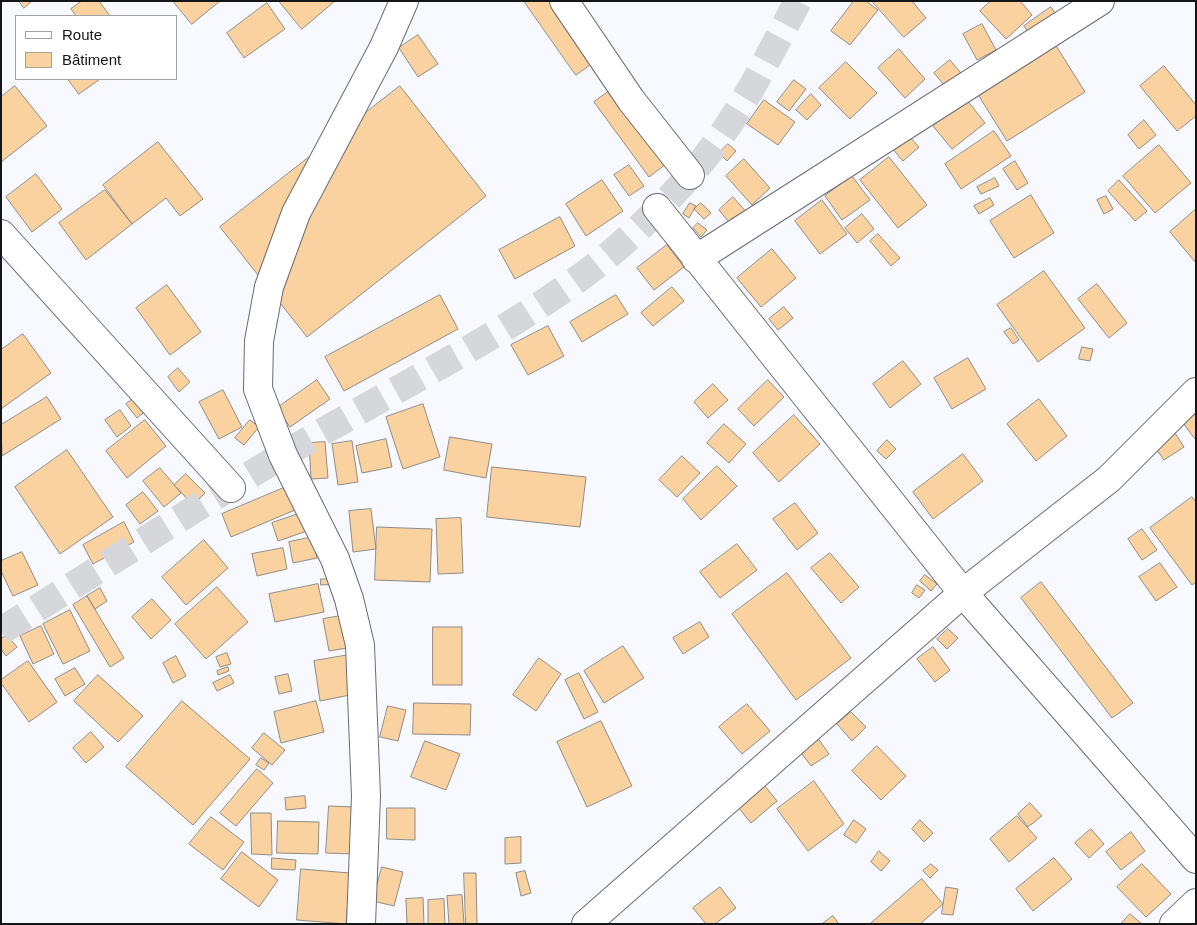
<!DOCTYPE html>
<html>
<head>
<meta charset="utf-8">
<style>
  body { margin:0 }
  #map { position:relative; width:1197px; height:925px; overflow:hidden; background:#f8f9fe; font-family:Helvetica,sans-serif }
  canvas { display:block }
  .frame { position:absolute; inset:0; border:2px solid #141517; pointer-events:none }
  .legend { position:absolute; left:15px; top:15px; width:162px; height:65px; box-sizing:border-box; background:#fff; border:1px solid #a1a1a2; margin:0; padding:6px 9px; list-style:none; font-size:15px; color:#141517 }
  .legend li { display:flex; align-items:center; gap:10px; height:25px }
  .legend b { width:25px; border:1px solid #a1a1a2 }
</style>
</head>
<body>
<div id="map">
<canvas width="1197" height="925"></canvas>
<div class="frame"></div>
<ul class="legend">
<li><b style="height:6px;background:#fff"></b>Route</li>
<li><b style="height:14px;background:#fad29f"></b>Bâtiment</li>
</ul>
</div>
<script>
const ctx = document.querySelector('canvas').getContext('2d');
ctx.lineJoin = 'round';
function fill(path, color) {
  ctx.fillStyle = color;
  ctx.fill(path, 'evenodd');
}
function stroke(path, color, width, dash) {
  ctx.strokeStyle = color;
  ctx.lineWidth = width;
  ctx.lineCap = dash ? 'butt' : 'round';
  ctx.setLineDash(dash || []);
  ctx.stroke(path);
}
const building = new Path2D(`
  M19 1H32L24 8Z
  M82 1H99L110 16H76L71 9Z
  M173 1H220L192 24Z
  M279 1H335L302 29Z
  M524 1H556L597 60 576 75Z
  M854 1H866L878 10 850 45 831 31Z
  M872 1H912L926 18 904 37Z
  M991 1H1020L1032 15 1006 39 980 11Z
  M267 3 285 29 244 58 227 33Z
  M1051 7 1058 18 1031 37 1024 26Z
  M982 24 996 50 977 60 963 34Z
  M418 35 438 64 418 77 399 48Z
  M1055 44 1085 92 1007 141 977 93Z
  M899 49 925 79 905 98 878 68Z
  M950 60 965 78 949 91 934 73Z
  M846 62 877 93 850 119 819 88Z
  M1164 66 1196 105V116L1177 131 1140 86Z
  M68 79H100L79 94Z
  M794 80 806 89 789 111 777 102Z
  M15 86 47 126 1 162V97Z
  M400 86 486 196 307 337 220 227Z
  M615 87 670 161 649 177 594 102Z
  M811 94 821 105 807 120 796 110Z
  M764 100 795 122 778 145 747 124Z
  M967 100 985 123 952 149 933 126Z
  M1144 120 1156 135 1139 149 1128 135Z
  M994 131 1011 156 961 189 945 164Z
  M906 133 919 147 903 161 891 147Z
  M158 142 203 199 180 216 166 198 132 224 103 185Z
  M728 144 736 151 727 161 719 153Z
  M1159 145 1191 183 1155 213 1123 176Z
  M889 157 927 205 898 228 860 180Z
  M744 159 770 188 752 205 726 176Z
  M1015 161 1028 183 1017 190 1003 169Z
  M629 165 644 186 629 196 614 175Z
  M36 174 62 209 32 232 6 197Z
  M852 176 870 200 842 220 825 196Z
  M995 178 999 186 981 194 977 187Z
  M602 180 623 211 586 236 566 204Z
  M1119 180 1147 211 1135 221 1108 191Z
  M105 190 132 224 86 260 59 223Z
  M1031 195 1054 233 1014 258 990 221Z
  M1106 196 1113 209 1104 214 1097 200Z
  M733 197 748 214 733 227 719 210Z
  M990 198 994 205 979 214 974 206Z
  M822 200 847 234 820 254 795 221Z
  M690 203 696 206 689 218 683 214Z
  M701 203 711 213 704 219 694 209Z
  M1196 209V263L1170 232Z
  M862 214 874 229 857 243 845 228Z
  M560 217 575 246 515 279 499 250Z
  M698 223 707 230 701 237 693 228Z
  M878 234 900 258 891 266 870 241Z
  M667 245 684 267 654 290 637 268Z
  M772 249 796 278 761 307 737 278Z
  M1044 271 1085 328 1038 362 997 305Z
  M1097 284 1127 323 1109 338 1078 299Z
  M167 285 201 332 170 355 136 308Z
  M672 287 684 301 653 326 641 313Z
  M440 295 458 329 344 391 325 357Z
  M616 295 628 314 582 342 570 322Z
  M784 307 793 318 778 330 769 319Z
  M548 326 564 356 528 375 511 345Z
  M1011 328 1019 340 1013 344 1004 332Z
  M23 334 51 373 1 409V350Z
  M1082 347 1093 349 1090 361 1079 359Z
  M968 358 986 389 952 409 934 378Z
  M903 361 921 384 890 408 873 384Z
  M178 368 190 382 179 392 168 377Z
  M317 380 330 399 290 427 277 408Z
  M768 380 784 397 754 426 738 409Z
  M713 384 728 400 708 418 694 402Z
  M223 390 242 427 219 439 199 402Z
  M142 392 153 405 137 418 126 404Z
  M47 397 61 419 2 456 1 425Z
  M1039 399 1067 436 1036 461 1007 424Z
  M423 404 440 457 403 469 386 417Z
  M1196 407V438L1195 439 1180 419Z
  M120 410 131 426 117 437 105 420Z
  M794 415 820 444 779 482 753 453Z
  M145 420 166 446 127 478 106 451Z
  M250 420 259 427 244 445 235 438Z
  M724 424 746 444 729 463 707 443Z
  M1173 430 1184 447 1164 460 1153 444Z
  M450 437 492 444 486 478 444 470Z
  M386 439 392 467 362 473 356 446Z
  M887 440 896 449 886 459 877 451Z
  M352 441 358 482 338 485 332 444Z
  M325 442 328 478 311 479 309 443Z
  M67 450 113 517 60 554 15 487Z
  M963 454 983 481 933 519 913 492Z
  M682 456 700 473 677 497 659 480Z
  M717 466 737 486 701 520 683 499Z
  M492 467 586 477 580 527 487 517Z
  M160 468 181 493 164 507 143 481Z
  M186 474 205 493 193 505 174 485Z
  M286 487 295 510 231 537 222 514Z
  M143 492 158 511 140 524 126 505Z
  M1192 497 1196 502V582L1192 585 1150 528Z
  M795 503 818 533 797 550 773 519Z
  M371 509 376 549 353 552 349 511Z
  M301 513 307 531 278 541 272 523Z
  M461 518 463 573 438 574 436 519Z
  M124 522 134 542 93 564 83 545Z
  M377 527 432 529 430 582 375 580Z
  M1142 529 1157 550 1142 560 1128 539Z
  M313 537 317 558 293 563 289 542Z
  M204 540 228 568 186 605 162 577Z
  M737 544 757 570 720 598 700 572Z
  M283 548 287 569 257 576 252 554Z
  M22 552 38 585 13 596 1 571V561Z
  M830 553 859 587 841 603 811 568Z
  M1160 563 1177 587 1156 601 1139 577Z
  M787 573 851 658 796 700 732 614Z
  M925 575 937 584 931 591 920 581Z
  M321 579H336L337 584 321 585Z
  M1041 582 1133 703 1112 718 1021 598Z
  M318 584 324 612 275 622 269 594Z
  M917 585 925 590 919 598 912 593Z
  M217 587 248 622 206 659 175 624Z
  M100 588 107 601 95 609 87 596Z
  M87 596 124 658 110 667 73 605Z
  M152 599 171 620 151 639 132 617Z
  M70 610 90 651 63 664 43 624Z
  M341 616 347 648 329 651 323 619Z
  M700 622 709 637 683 654 673 638Z
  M41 626 54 654 33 664 20 636Z
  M433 627H462V685H433Z
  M948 629 958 638 947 649 937 639Z
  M7 635 17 647 6 656 1 649V639Z
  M623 646 644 678 604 703 584 671Z
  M933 647 950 670 935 682 917 659Z
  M227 653 231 664 220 667 216 657Z
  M349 655 355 694 320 701 314 661Z
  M176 656 186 676 173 683 163 663Z
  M539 658 561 674 536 711 513 695Z
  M28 661 57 702 29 722 1 683V680Z
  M228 667 229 671 218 675 217 671Z
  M75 668 85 684 65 696 55 679Z
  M579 673 598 712 584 719 565 680Z
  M288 674 292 691 279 694 275 677Z
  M98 675 143 716 118 742 74 701Z
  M230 675 234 683 217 691 213 683Z
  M182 701 250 759 193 825 126 767Z
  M316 701 324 732 281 743 274 712Z
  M414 703 471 704 470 735 413 734Z
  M747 704 770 731 742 754 719 727Z
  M388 706 406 710 398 741 380 737Z
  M851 712 866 727 852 741 837 724Z
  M601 721 632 786 587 807 557 742Z
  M91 732 104 747 86 763 73 748Z
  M264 733 285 750 272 765 252 748Z
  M817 737 829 754 811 766 799 750Z
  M425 741 460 754 446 790 411 777Z
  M877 746 906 776 881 800 852 771Z
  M261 758 269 763 264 770 256 765Z
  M257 769 273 783 236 826 220 813Z
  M814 781 844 824 808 851 777 809Z
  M764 785 777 801 751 823 738 807Z
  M305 796 306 808 286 810 285 798Z
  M1030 803 1042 816 1028 827 1018 814Z
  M329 806 355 807 354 854 326 853Z
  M387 808H415V840L387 839Z
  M251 813H271L272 855 252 854Z
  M1017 816 1037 838 1009 862 990 839Z
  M211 817 244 842 223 870 189 844Z
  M854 820 866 829 856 843 844 835Z
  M920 820 933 833 924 842 912 829Z
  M278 821 319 822 318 854 277 853Z
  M1091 829 1104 844 1089 858 1075 843Z
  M1131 832 1145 851 1121 870 1106 852Z
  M521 837V863L505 864V838Z
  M879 851 890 861 881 871 871 862Z
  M242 852 278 880 259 907 221 879Z
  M272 858 296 860 295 870 272 869Z
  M1054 858 1072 879 1033 911 1016 889Z
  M931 864 938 870 930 878 923 871Z
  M1142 864 1171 894 1146 917 1117 887Z
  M382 867 403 872 394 906 373 901Z
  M301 869 350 873 346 924 297 920Z
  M525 871 531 893 521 896 516 873Z
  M464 873H476L477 924H466Z
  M922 879 943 904 920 924H870Z
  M720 887 736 908 715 924H706L693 908Z
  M946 887 958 889 953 915 942 914Z
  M462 895 464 924H449L447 896Z
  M423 898 424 924H407L406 899Z
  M444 899 445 924H428V900Z
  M1130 914 1142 924H1121Z
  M833 916 839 924H822Z`);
const streetTunnel = new Path2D(`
  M1 631C95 572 188 512 283 455 381 396 485 346 578 279 617 251 660 210 692 173 737 122 766 61 798 1`);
const street = new Path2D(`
  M564 1 631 100 690 175
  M657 208 963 593 1196 859
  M1 234 231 488
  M696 259 1100 1
  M361 924 366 796 360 645 349 599 335 559 283 455 258 389 259 341 269 287 296 213 384 47 404 1
  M586 924 963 593 1109 479 1196 392
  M1174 924 1196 903`);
fill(building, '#fad29f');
stroke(building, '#8f8b86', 1);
stroke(streetTunnel, '#d6d7db', 28, [28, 14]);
stroke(street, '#6b6c72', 30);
stroke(street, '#fff', 28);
</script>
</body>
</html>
